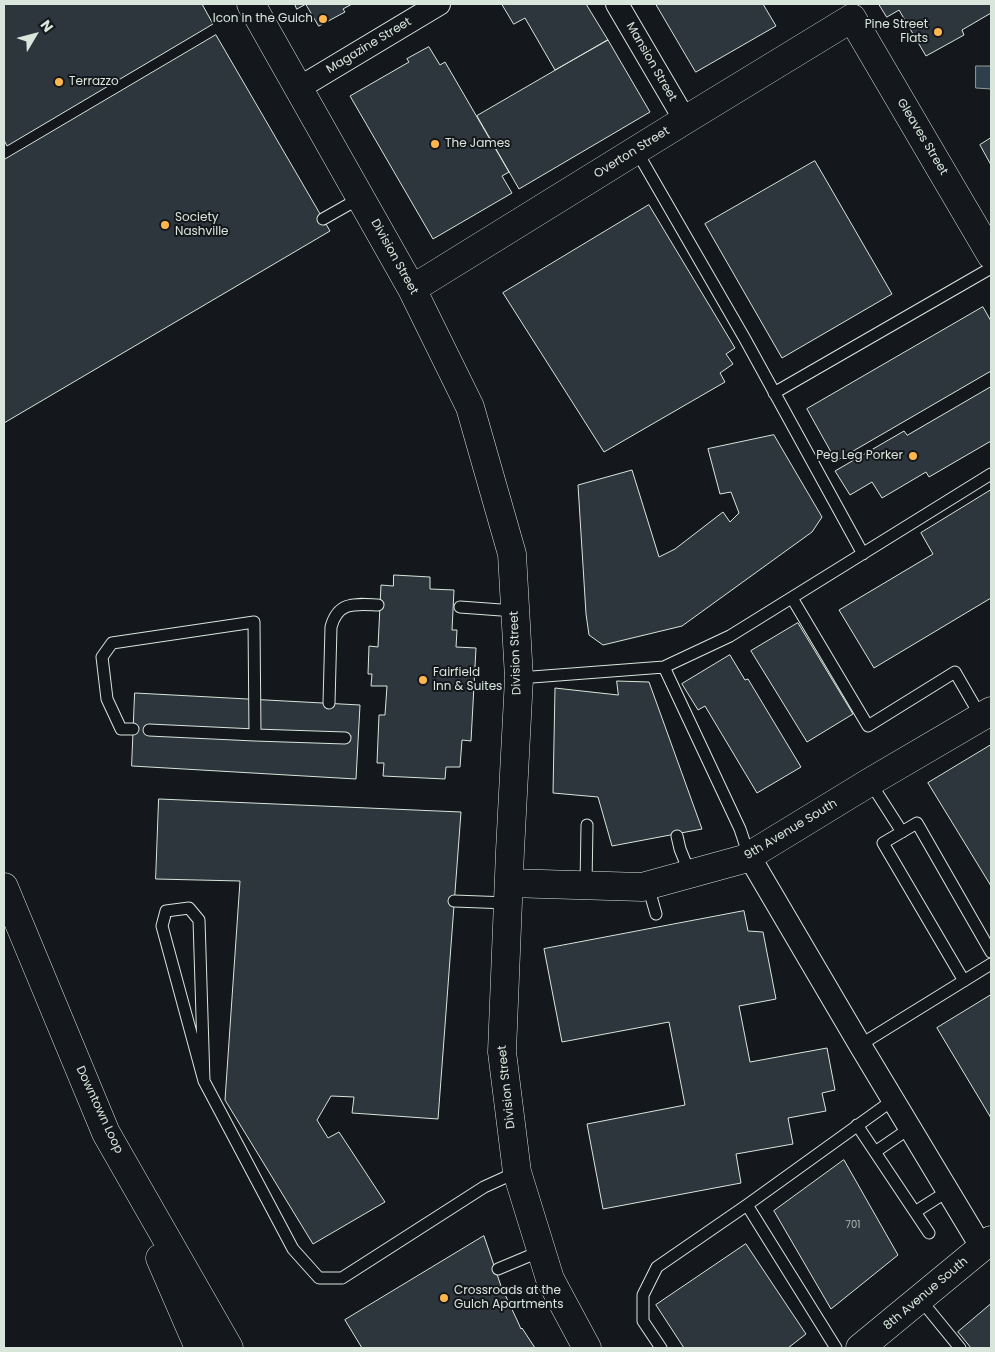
<!DOCTYPE html>
<html>
<head>
<meta charset="utf-8">
<style>
  body { margin:0 }
  #map { position:relative; width:995px; height:1352px; overflow:hidden; background:#14181c; font-family:Poppins,sans-serif }
  canvas { display:block }
  .frame { position:absolute; inset:0; border:5px solid #d8e6dc; pointer-events:none }
  .north { position:absolute; left:10px; top:10px; width:50px; height:50px; -webkit-text-stroke:4px #14181c; paint-order:stroke; rotate:53deg; font-size:14px; font-weight:700; line-height:20px; text-align:center; color:#d8e6dc }
  .north::after { content:''; display:block; margin:auto; width:18px; height:22px; background:#d8e6dc; clip-path:polygon(50% 0,100% 100%,50% 72%,0 100%) }
</style>
</head>
<body>
<div id="map">
<canvas width="995" height="1352"></canvas>
<div class="frame"></div>
<div class="north">N</div>
</div>
<script>
const ctx = document.querySelector('canvas').getContext('2d');
ctx.lineJoin = 'round';
function fill(path, color) {
  ctx.fillStyle = color;
  ctx.fill(path, 'evenodd');
}
function stroke(path, color, width, dash) {
  ctx.strokeStyle = color;
  ctx.lineWidth = width;
  ctx.lineCap = dash ? 'butt' : 'round';
  ctx.setLineDash(dash || []);
  ctx.stroke(path);
}
function write(font, color, halo, rows, align = 'center') {
  ctx.font = font + ' Poppins,sans-serif';
  ctx.lineWidth = 4;
  ctx.setLineDash([]);
  ctx.textBaseline = 'middle';
  ctx.strokeStyle = halo;
  ctx.fillStyle = color;
  for (const [text, x, y, turn = 0] of rows) {
    ctx.save();
    ctx.translate(x, y);
    ctx.rotate((+turn || 0) * Math.PI / 180);
    ctx.textAlign = isNaN(turn) ? turn : align;
    if (halo) ctx.strokeText(text, 0, 0);
    ctx.fillText(text, 0, 0);
    ctx.restore();
  }
}
const water = new Path2D(`
  M976 66H991V89L976 88Z`);
const building = new Path2D(`
  M4 4H202L213 24 7 146 4 140Z
  M295 4H306L297 9Z
  M306 4H352L343 9 345 12 319 26Z
  M502 4H586L608 40 555 70 525 18 514 24Z
  M656 4H763L776 26 696 72Z
  M879 4H991V13L962 30 964 35 926 56 899 10 887 17Z
  M216 35 330 231 4 423V160Z
  M608 40 650 112 519 189 477 116Z
  M429 47 440 65 445 62 509 172 502 176 512 193 433 239 350 96 409 62 407 59Z
  M991 138V165L980 145Z
  M815 161 892 294 782 358 705 224Z
  M649 205 735 348 726 354 733 364 720 373 725 382 604 452 503 293Z
  M983 307 991 321V371L836 461 807 409Z
  M991 387V441L929 477 926 472 882 498 872 482 850 495 835 471 904 431 907 435Z
  M774 435 822 517 812 532 682 626 603 645 589 635 586 614 578 485 632 470 659 557 675 549 723 512 730 522 739 513 731 492 720 494 708 449Z
  M991 490V598L874 668 839 610 933 554 921 533Z
  M394 575 430 577V589L454 590 452 630H457L456 647 476 648 471 741 462 740 460 767H446L445 779 383 776 384 763H377L379 715H385L387 686H371L372 674H368L369 646 378 647 381 585 393 586Z
  M798 623 853 714 807 742 751 651Z
  M730 655 745 680 748 679 801 767 757 793 705 706 698 710 682 684Z
  M617 681 649 682 702 829 612 846 598 797 553 793 555 688 618 695Z
  M135 693 360 705 356 779 132 766Z
  M991 745V886L928 783Z
  M159 799 461 812 438 1119 352 1113 354 1097 331 1096 317 1120 328 1138 339 1132 385 1202 313 1244 225 1100 240 881 156 879Z
  M744 911 748 931 763 932 776 999 739 1006 750 1062 827 1048 835 1090 822 1093 826 1111 788 1118 793 1144 736 1154 741 1183 603 1209 587 1124 685 1105 669 1022 562 1042 544 949Z
  M991 995V1118L937 1028Z
  M844 1160 898 1255 831 1309 774 1211Z
  M484 1236 501 1286 517 1320 521 1329 522 1328 535 1348H362L345 1320Z
  M746 1244 806 1334 788 1348H684L656 1305Z
  M991 1304V1348H971L958 1332Z`);
const service = new Path2D(`
  M636 150 745 339 863 554
  M323 219 360 198
  M774 393 991 268
  M792 598 868 726 955 672 981 717
  M460 607 515 611
  M664 667 740 829 749 856
  M519 678 664 667 730 636 991 474
  M329 703 331 627C338 601 355 604 378 605
  M133 729H121L107 699 102 657 112 643 254 622 255 735 345 738
  M149 730 255 735
  M870 782 902 832
  M677 836 680 849 690 874
  M586 885 587 825
  M648 886 656 914
  M454 901 508 903
  M964 981 883 843 917 823 991 952
  M860 1045 991 964
  M204 1081 162 926 166 911 189 908 199 920 204 1081 293 1249 319 1278H342L484 1187 517 1172
  M857 1125 915 1212 948 1191
  M875 1152 910 1128
  M747 1205 836 1348
  M915 1212 929 1233
  M498 1269 541 1251
  M920 1299 960 1348
  M661 1348 643 1321V1295L657 1267 747 1205 893 1100`);
const minor = new Path2D(`
  M617 4 685 120
  M299 88 439 4
  M749 856 860 1045 982 1248`);
const secondary = new Path2D(`
  M251 4 412 289 470 407 512 554 519 678 510 851 502 1052 517 1172 550 1279 587 1348
  M412 289 685 120 852 18 991 255
  M509 883 642 887 744 859 870 782 991 711`);
const primary = new Path2D(`
  M860 1348 991 1240`);
const motorway = new Path2D(`
  M4 887 106 1133 229 1348
  M160 1258 199 1348`);
const markers = [
  [323,19,5,"#ffb74d"],
  [938,32,5,"#ffb74d"],
  [59,82,5,"#ffb74d"],
  [435,144,5,"#ffb74d"],
  [165,225,5,"#ffb74d"],
  [913,456,5,"#ffb74d"],
  [423,680,5,"#ffb74d"],
  [444,1298,5,"#ffb74d"]
];
const numberNames = [
  ["701",853,1225]
];
const poiNames = [
  ["Icon in the Gulch",313,19,"right"],
  ["Pine Street",928,25,"right"],
  ["Flats",928,39,"right"],
  ["Terrazzo",69,82],
  ["The James",445,144],
  ["Society",175,218],
  ["Nashville",175,232],
  ["Peg Leg Porker",903,456,"right"],
  ["Fairfield",433,673],
  ["Inn & Suites",433,687],
  ["Crossroads at the",454,1291],
  ["Gulch Apartments",454,1305]
];
const streetNames = [
  ["Magazine Street",369,46,-31],
  ["Mansion Street",651,62,60],
  ["Gleaves Street",922,137,59],
  ["Overton Street",632,153,-32],
  ["Division Street",394,257,61],
  ["Division Street",516,653,-92],
  ["9th Avenue South",791,830,-31],
  ["Division Street",507,1087,-96],
  ["Downtown Loop",99,1110,65],
  ["8th Avenue South",926,1294,-40]
];
fill(water, '#2f3f4d');
stroke(water, '#939e99', 1);
fill(building, '#2c363c');
stroke(building, '#d8e6dc', 1);
stroke(service, '#d8e6dc', 13);
stroke(minor, '#d8e6dc', 24);
stroke(secondary, '#d8e6dc', 29);
stroke(primary, '#d8e6dc', 29);
stroke(motorway, '#d8e6dc', 29);
stroke(service, '#14181c', 11);
stroke(minor, '#14181c', 22);
stroke(secondary, '#14181c', 28);
stroke(primary, '#14181c', 28);
stroke(motorway, '#14181c', 28);
for (const [x, y, r, color] of markers) {
  const dot = new Path2D();
  dot.arc(x, y, r, 0, 2 * Math.PI);
  ctx.fillStyle = color;
  ctx.fill(dot);
  stroke(dot, '#14181c', 2);
}
write('10px', '#adbab4', null, numberNames);
write('12px', '#d8e6dc', '#14181c', poiNames, 'left');
write('12px', '#d8e6dc', '#14181c', streetNames);
</script>
</body>
</html>
